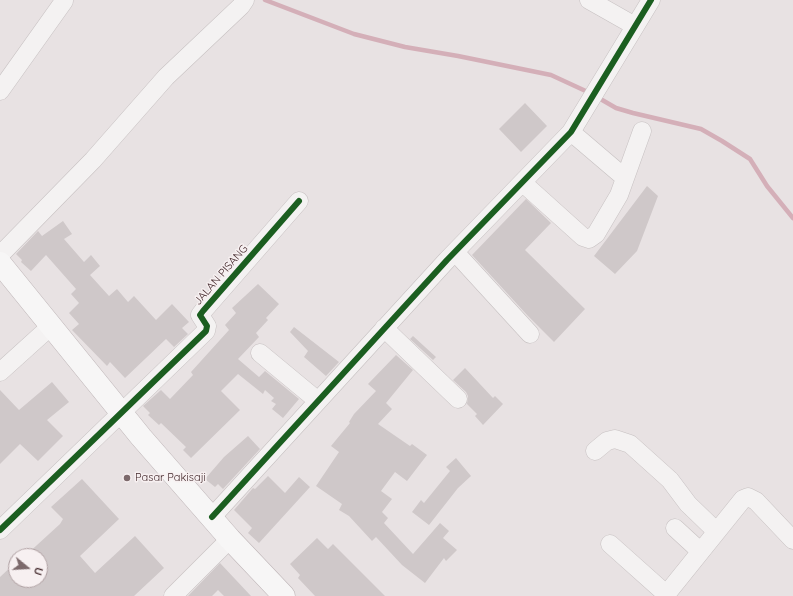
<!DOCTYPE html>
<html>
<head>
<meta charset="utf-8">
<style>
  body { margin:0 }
  #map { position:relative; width:793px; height:596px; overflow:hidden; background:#e8e2e3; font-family:Quicksand,sans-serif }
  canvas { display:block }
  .north { position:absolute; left:8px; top:548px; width:40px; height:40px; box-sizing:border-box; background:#f7f0f1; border:1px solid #afa0a2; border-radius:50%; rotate:108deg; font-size:11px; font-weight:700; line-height:16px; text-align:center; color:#42282b }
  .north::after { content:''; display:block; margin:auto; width:14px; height:18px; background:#7c696b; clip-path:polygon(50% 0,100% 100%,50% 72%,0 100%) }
</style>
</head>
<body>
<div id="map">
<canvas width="793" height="596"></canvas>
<div class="north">U</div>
</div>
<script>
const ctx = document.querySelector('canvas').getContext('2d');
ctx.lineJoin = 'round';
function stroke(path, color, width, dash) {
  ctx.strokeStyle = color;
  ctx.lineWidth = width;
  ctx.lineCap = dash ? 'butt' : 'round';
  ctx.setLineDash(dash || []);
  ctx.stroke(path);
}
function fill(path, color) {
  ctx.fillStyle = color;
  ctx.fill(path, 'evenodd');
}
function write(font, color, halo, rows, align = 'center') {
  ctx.font = font + ' Quicksand,sans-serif';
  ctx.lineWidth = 3;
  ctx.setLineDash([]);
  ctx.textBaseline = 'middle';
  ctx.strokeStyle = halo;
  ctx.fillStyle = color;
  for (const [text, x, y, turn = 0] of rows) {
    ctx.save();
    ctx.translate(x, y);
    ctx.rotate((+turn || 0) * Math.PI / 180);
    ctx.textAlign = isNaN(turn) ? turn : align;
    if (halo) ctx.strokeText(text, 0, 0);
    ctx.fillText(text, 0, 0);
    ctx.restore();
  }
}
const stream = new Path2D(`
  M265 0 354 34 405 47 458 56 551 75 590 93
  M597 97 616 108 633 113 701 129 722 141 750 159 767 186 793 218`);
const building = new Path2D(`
  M525 103 547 126 521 152 499 129Z
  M647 186 658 196 637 251 615 274 594 256Z
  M526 199 551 223 525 250 585 309 554 342 528 316 472 255Z
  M63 221 72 234 64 239 84 262 91 255 100 266 90 275 109 296 117 289 128 302 134 296 156 320 172 304 189 322 182 328 188 334 174 347 166 339 125 378 110 362 107 366 72 330 79 324 69 313 79 303 71 294 76 289 46 255 31 271 21 262 22 260 16 254 38 231 42 236Z
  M258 284 279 304 266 318 268 320 256 333 259 337 238 359 259 377 265 371 299 399 283 418 272 409 276 404 271 401 274 398 265 390 263 394 238 374 221 391 240 410 191 458 183 450 186 447 161 423 159 425 148 415 150 413 143 406 161 390 170 399 193 375 191 372 229 330 225 325 236 313 232 308Z
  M294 327 339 362 326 376 304 357 308 351 290 332Z
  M413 336 436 357 433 360 410 339Z
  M396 355 413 370 386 403 392 409 378 424 410 446 412 444 427 455 407 481 395 472 381 491 392 499 382 512 388 518 384 523 413 554 440 523 449 531 443 538 457 550 446 561 444 558 425 583 402 565 376 537 372 541 349 516 339 510 342 504 316 486 339 452 331 446 350 423 349 422 354 414 376 391 368 384Z
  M465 368 493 398 495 396 503 404 483 425 475 416 477 414 467 404 468 396 466 392 453 380Z
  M52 382 69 402 47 420 63 436 38 461 20 444 0 464V390L19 410Z
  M248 436 260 449 223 489 218 484 215 487 205 479 224 457Z
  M456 458 471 476 458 488 429 525 412 512 421 500 424 503 450 471 446 467Z
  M268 476 285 493 299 477 310 487 259 543 248 533 252 528 234 510 253 488 255 489Z
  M82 479 119 519 80 556 95 573 135 536 164 568 134 596H0V577L16 562V580H40V556H25L60 524 63 519 51 507Z
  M317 538 328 549 333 544 385 596H315L298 578 300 575 290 564Z
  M220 563 251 596H224L218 590 212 596H188Z`);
const street = new Path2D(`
  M589 0 635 26
  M0 91 64 1
  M571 132 625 178
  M523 183 583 237 589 239 596 234 619 195 642 131
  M455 252 530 334
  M0 255 93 160 166 77 241 6 245 0
  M384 328 458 399
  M260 353 318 401
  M0 372 51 326
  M595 451 607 441 615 439 630 444 670 480 688 504 716 531
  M212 517 447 260 571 132 651 0
  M675 528 700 551
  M0 530 206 331 207 326 200 315 203 311 299 201
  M610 544 666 594
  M173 596 230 539
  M665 596 743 499 748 497 756 501 793 540`);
const highway = new Path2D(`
  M0 263 141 437 230 539 284 596`);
const cycleway = new Path2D(`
  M212 517 447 260 571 132 651 0
  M0 530 206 331 207 326 200 315 203 311 299 201`);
const markers = [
  [127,478,4,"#7c696b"]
];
const streetNames = [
  ["JALAN PISANG",221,275,-49]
];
const poiNames = [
  ["Pasar Pakisaji",135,478]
];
stroke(stream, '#d4afb8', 4.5);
fill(building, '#cfc8c9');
stroke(street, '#c6c0c1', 19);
stroke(highway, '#bdb4b6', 23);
stroke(street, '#f4f2f2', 18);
stroke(highway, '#f7f6f6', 22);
stroke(cycleway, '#1b5e20', 6);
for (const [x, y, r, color] of markers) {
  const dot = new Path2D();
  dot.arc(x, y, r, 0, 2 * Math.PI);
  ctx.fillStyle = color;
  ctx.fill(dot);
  stroke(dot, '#f7f0f1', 1.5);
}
write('11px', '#42282b', '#f7f0f1', streetNames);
write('11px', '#42282b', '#f7f0f1', poiNames, 'left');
</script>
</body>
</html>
